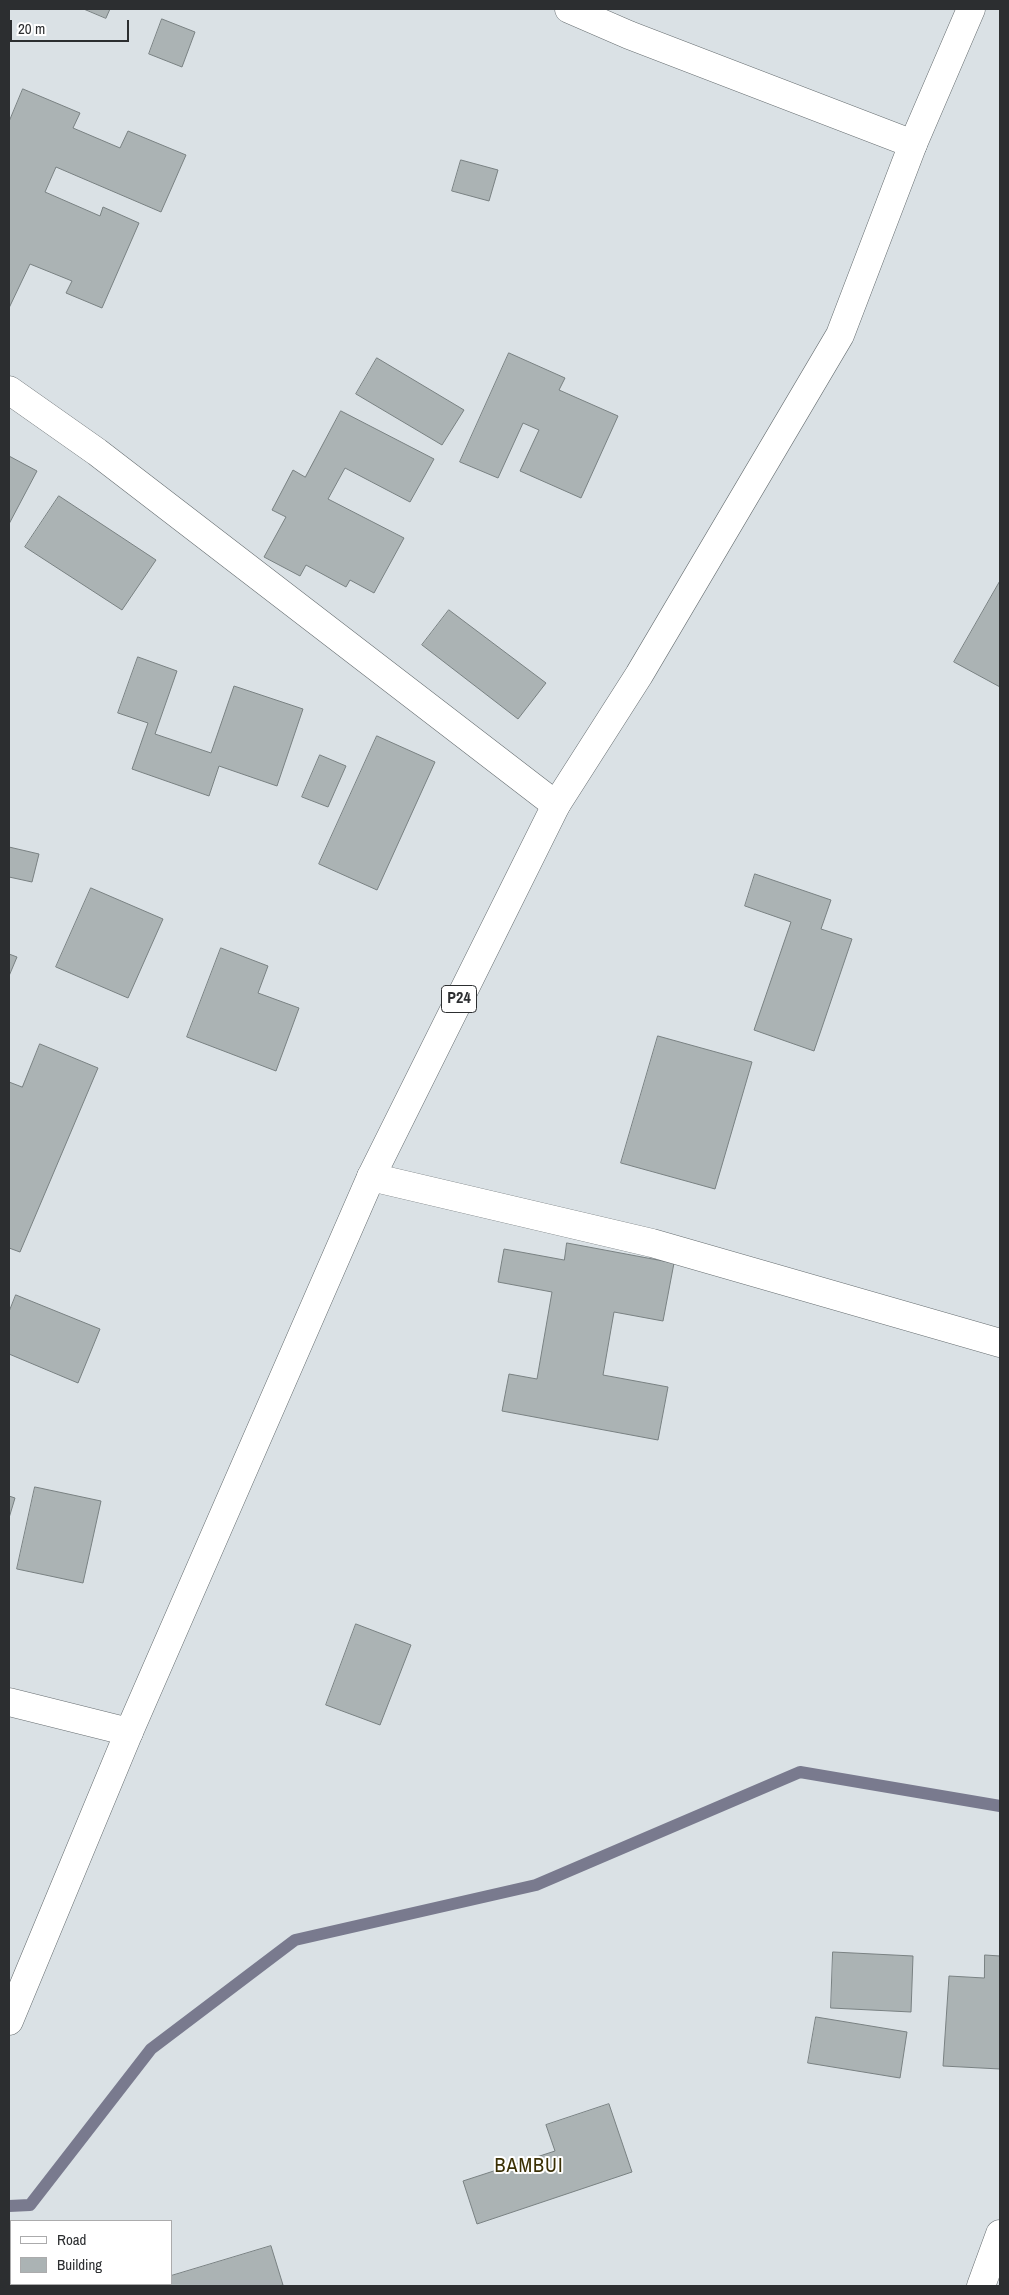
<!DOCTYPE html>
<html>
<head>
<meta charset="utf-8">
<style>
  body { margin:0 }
  #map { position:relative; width:1009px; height:2295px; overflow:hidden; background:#dae1e5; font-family:"Archivo Narrow",sans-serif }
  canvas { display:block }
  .frame { position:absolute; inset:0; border:10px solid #2c2e30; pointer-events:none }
  .legend { position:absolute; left:10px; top:2220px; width:162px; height:65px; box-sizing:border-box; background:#fff; border:1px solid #ababac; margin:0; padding:6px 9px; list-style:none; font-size:15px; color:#2c2e30 }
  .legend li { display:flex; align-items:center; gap:10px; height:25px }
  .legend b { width:25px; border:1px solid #ababac }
  .scale { position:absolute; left:10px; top:20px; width:119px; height:22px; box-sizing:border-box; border:2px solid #2c2e30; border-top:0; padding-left:6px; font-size:15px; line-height:18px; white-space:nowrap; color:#2c2e30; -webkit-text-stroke:4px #fff; paint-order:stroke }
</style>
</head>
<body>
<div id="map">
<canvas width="1009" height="2295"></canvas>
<div class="frame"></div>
<ul class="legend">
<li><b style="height:6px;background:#fff"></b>Road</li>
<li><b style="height:14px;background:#abb3b4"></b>Building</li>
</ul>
<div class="scale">20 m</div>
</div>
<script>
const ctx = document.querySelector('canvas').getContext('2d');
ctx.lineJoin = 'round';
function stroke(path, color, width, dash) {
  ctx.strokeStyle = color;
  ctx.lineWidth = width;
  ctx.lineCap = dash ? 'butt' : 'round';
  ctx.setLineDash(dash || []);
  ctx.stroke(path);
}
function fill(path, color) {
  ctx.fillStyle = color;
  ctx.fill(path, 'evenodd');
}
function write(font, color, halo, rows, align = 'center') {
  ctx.font = font + ' "Archivo Narrow",sans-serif';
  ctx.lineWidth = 4;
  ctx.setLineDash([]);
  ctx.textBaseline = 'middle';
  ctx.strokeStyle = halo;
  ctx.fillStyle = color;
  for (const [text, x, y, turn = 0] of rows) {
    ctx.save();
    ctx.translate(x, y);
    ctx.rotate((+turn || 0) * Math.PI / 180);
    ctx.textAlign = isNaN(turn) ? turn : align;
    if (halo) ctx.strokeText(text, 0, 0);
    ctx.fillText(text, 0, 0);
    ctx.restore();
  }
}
const stream = new Path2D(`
  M9 2206 30 2205 151 2049 295 1940 536 1885 800 1772 1000 1806`);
const building = new Path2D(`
  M84 9H110L106 18Z
  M162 19 195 32 182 67 149 54Z
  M23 89 80 113 73 128 120 148 128 131 186 155 161 212 56 167 45 192 100 216 103 207 139 223 102 308 66 293 72 281 30 264 9 308V122Z
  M461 160 498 170 489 201 452 191Z
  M509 353 565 378 559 390 618 416 581 498 520 471 539 430 523 423 498 478 460 462Z
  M377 358 464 410 442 445 356 394Z
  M341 411 434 459 410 502 345 468 328 499 404 538 374 593 350 580 346 587 306 565 300 576 264 557 286 517 272 510 293 470 305 477Z
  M9 456 37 471 9 524Z
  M59 496 156 560 122 610 25 547Z
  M1000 581V687L954 662Z
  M449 610 546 683 518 719 422 645Z
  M138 657 177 671 155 734 211 753 234 686 303 709 277 786 219 766 209 796 132 769 148 723 118 713Z
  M377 736 435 762 377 890 319 864Z
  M320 755 346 766 328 807 302 797Z
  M9 847 39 854 32 882 9 877Z
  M755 874 831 900 821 929 852 939 814 1051 754 1030 791 922 745 906Z
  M91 888 163 919 128 998 56 967Z
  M221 948 268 966 258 993 299 1008 276 1071 187 1037Z
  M9 954 17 957 9 976Z
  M658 1036 752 1062 715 1189 621 1163Z
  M40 1044 98 1068 20 1252 9 1248V1082L22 1087Z
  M567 1243 674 1263 663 1321 614 1312 603 1375 668 1387 658 1440 502 1411 509 1374 537 1379 552 1292 498 1282 504 1249 564 1260Z
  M16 1295 100 1329 78 1383 9 1354V1312Z
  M35 1487 101 1501 83 1583 17 1569Z
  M9 1496 15 1498 9 1518Z
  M356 1624 411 1645 380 1725 326 1705Z
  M833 1952 913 1956 911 2012 831 2008Z
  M985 1955 1000 1956V2069L943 2066 949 1976 984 1978Z
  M816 2017 907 2032 900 2078 808 2063Z
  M609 2104 632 2172 477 2224 463 2181 555 2151 546 2125Z
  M271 2246 283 2285 279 2286H139L147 2284H171V2276Z`);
const street = new Path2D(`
  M569 9 629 35 913 144
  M9 390 97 452 556 805
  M371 1177 652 1243 1000 1343
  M9 1702 129 1732
  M981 2286 1000 2234`);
const primary = new Path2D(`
  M9 2021 129 1732 371 1177 556 805 639 675 840 335 913 144 971 9`);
const shields = [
  [459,999,35]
];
const shieldNames = [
  ["P24",459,999]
];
const quarterNames = [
  ["BAMBUI",529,2167]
];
stroke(stream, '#797a8e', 12);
fill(building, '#abb3b4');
stroke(building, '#798182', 1);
stroke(street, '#676e71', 29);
stroke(primary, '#676e71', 29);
stroke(street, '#fff', 28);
stroke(primary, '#fff', 28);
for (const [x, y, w] of shields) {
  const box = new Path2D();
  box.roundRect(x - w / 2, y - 13.5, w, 27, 4);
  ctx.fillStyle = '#fff';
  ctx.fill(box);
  stroke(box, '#2c2e30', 1);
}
write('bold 16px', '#2c2e30', null, shieldNames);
ctx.letterSpacing = '1px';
write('20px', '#3a3004', '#fff', quarterNames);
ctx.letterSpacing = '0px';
</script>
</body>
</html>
